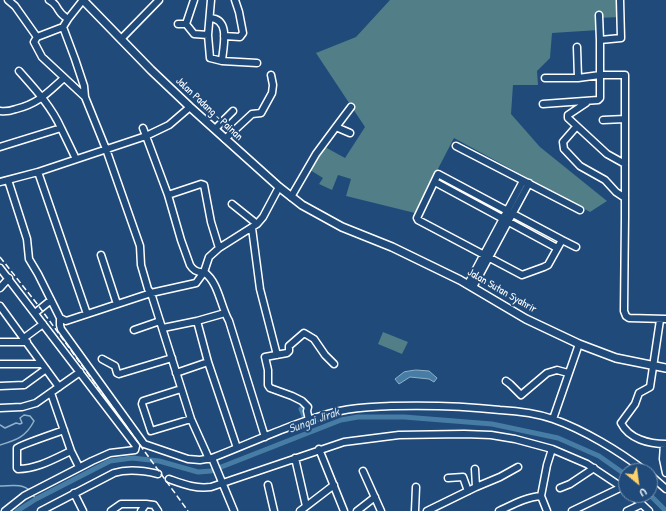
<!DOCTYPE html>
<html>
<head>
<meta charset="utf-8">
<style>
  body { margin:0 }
  #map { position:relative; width:666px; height:511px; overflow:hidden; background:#1f4a7a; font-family:"Patrick Hand",sans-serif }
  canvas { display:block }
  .north { position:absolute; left:618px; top:463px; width:40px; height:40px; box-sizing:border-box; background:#1f4a7a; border:1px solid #7992af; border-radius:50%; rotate:151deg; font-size:11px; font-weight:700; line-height:16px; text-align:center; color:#fff }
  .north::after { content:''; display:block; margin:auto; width:14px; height:18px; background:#ffd166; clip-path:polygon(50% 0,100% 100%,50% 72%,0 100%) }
</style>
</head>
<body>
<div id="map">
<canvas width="666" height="511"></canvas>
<div class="north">U</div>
</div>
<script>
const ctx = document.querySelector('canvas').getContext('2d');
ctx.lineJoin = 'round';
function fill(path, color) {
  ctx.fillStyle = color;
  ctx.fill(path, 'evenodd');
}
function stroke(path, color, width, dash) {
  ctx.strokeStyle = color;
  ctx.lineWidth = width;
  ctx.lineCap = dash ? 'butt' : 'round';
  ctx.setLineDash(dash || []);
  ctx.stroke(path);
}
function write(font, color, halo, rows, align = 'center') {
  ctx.font = font + ' "Patrick Hand",sans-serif';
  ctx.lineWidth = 4;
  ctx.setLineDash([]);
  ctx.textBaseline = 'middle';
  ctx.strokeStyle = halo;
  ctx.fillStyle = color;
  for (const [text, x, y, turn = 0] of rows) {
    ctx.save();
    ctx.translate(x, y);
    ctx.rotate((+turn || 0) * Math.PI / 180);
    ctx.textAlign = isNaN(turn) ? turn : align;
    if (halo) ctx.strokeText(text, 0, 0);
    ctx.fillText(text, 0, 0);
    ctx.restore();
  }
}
const green = new Path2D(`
  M390 0H619L620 17 598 18 599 30 552 33 550 58 537 71 538 85H513L511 114 540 147 607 201 590 212 454 138 415 213 346 196 351 179 338 175 332 190 319 184 323 178 310 170 325 147 345 158 365 127 316 53 356 37Z
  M383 332 408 342 402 354 378 344Z`);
const water = new Path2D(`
  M416 370 429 371 437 378 434 382 429 379 410 377 399 384 395 379 404 372Z`);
const stream = new Path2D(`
  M0 425 5 428 16 423 20 424 22 423 20 418 24 415 30 416 34 421C26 437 16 440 0 445
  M0 486C10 486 23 483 30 491
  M32 494 36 499`);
const canal = new Path2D(`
  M301 409 305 418
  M650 495 666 511
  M17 511 36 499 110 461 132 458 159 461 198 472 211 471 341 420 358 417H404L492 424 558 438 599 456 626 475`);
const minor = new Path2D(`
  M8 0 15 6 37 37
  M49 0C57 4 55 6 60 12 62 15 65 17 68 19
  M83 0 68 19 63 27 75 59 84 86 85 97 106 149 140 246 141 265 148 289 151 293 191 419 209 459
  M211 0 208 35 210 58 222 61 257 63
  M599 15 600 40
  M210 18C231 19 223 47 222 61
  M178 24H186L194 34 208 35
  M186 24 194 0
  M63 27 37 37 34 42 42 57 85 97
  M224 36 240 37 243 33 239 12 235 0
  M121 39 159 0
  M577 47 578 78
  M19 71C35 89 51 106 61 128
  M545 78H578L600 75V40L621 38 620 0
  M586 103 568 115V118L607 154 625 164
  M543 104 598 100 600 98V75H625V217L624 311 626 316 629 318 666 319
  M0 111C5 112 10 111 16 109 39 103 47 93 64 78
  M603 120 625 119
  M336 127 351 107
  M576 127 563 142 564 149 580 166 605 180 616 192 625 198
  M143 128 168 195
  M215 129 233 111
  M225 139 252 114 261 113 272 93 273 85 271 75
  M456 146 580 210
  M0 147 61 128 76 159
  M38 172 87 314
  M8 180 27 239 29 259 38 274 60 318 66 321 151 293 196 283 204 272 209 257 219 248 257 224 263 217 279 187
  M0 182 38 172 146 136 169 125 190 107
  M435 182 557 248
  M291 197 316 154 336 127 350 133
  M232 204 257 224
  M252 228 260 289 277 355
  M562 240 548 265 544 267 522 275 418 220 417 218 438 174 562 240 576 247
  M219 248 211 222 204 185 201 184 168 195 181 240 190 265C193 270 197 273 204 272 219 283 220 305 229 321L265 437
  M101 255 117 304
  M0 268 136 446 135 450 110 453 92 461 24 496 5 511
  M468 284 523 181
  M473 287 529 183
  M0 288 9 278
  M0 306 59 387
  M35 313 51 300
  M60 318V325L61 329 144 444 188 459 200 460 212 458C254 442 296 421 340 411 357 407 374 407 391 406 427 405 464 406 500 410 518 411 536 413 553 419 584 430 619 451 645 471
  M660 320 650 387 639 393 635 404 621 423C629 439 649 444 666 444
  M197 321 208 362
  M163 328 197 321 225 313
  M134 330 160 321
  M24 338 43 324
  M0 342H27
  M102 359 115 366 117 373 119 374 172 358
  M0 364H42
  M176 373 208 362 236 445
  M506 381 510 384 521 395 547 373 557 370 568 373
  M0 386 24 385 46 369
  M181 389 143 401 142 404 151 431 191 419
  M51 393 71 451 79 467
  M0 408 22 407 36 403 80 372
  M553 419 579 344
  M309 420 307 411 308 407 302 401 292 396 270 388 268 385V370L265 357 287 353 289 351V346L304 333 314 339 325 355 334 364
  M64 430C56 433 20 445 17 448V468L18 469C37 469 54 459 71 451
  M664 444 663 459 666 473
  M319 449 344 511
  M212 458 234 511
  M295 458 306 506
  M475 469 476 487 500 477 518 467
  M363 471 381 511
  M650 475 666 489
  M448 478 463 477 468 491
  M169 479C183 484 195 489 211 487L344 442 399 435 464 434 491 435 515 439 552 449 587 464 626 490
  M268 485 274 511
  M560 488 570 484 594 468
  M74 493 83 511
  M632 495 649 511
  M541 496 547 465 552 449
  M146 504 154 505 158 511
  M41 511 114 473C127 469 145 471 158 474
  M111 511 121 504H146L141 511
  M300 511 334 485
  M357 511 375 497
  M415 511 416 487
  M427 511 476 487
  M499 511C512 505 526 497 541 496L547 511
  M572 511 622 487
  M627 511 642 504`);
const major = new Path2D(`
  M83 0 151 70 190 107 279 187 302 205 342 227 392 247 460 280 526 319 579 344 616 358 666 368`);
const rail = new Path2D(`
  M0 257 38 305 188 511`);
const streetNames = [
  ["Jalan Padang - Painan",209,109,43],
  ["Jalan Sutan Syahrir",502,291,30]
];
const waterNames = [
  ["Sungai Jirak",314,421,-20]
];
fill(green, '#517e87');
fill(water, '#477da4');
stroke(water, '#91b1c8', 1);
stroke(stream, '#91b1c8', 1.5);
stroke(canal, '#477da4', 5);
stroke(minor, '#fff', 9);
stroke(major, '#fff', 10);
stroke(minor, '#1f4a7a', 6);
stroke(major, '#1f4a7a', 7);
stroke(rail, '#fff', 1.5, [6, 3]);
write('11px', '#fff', '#1f4a7a', streetNames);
write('italic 12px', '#d1dee8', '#1f4a7a', waterNames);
</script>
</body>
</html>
